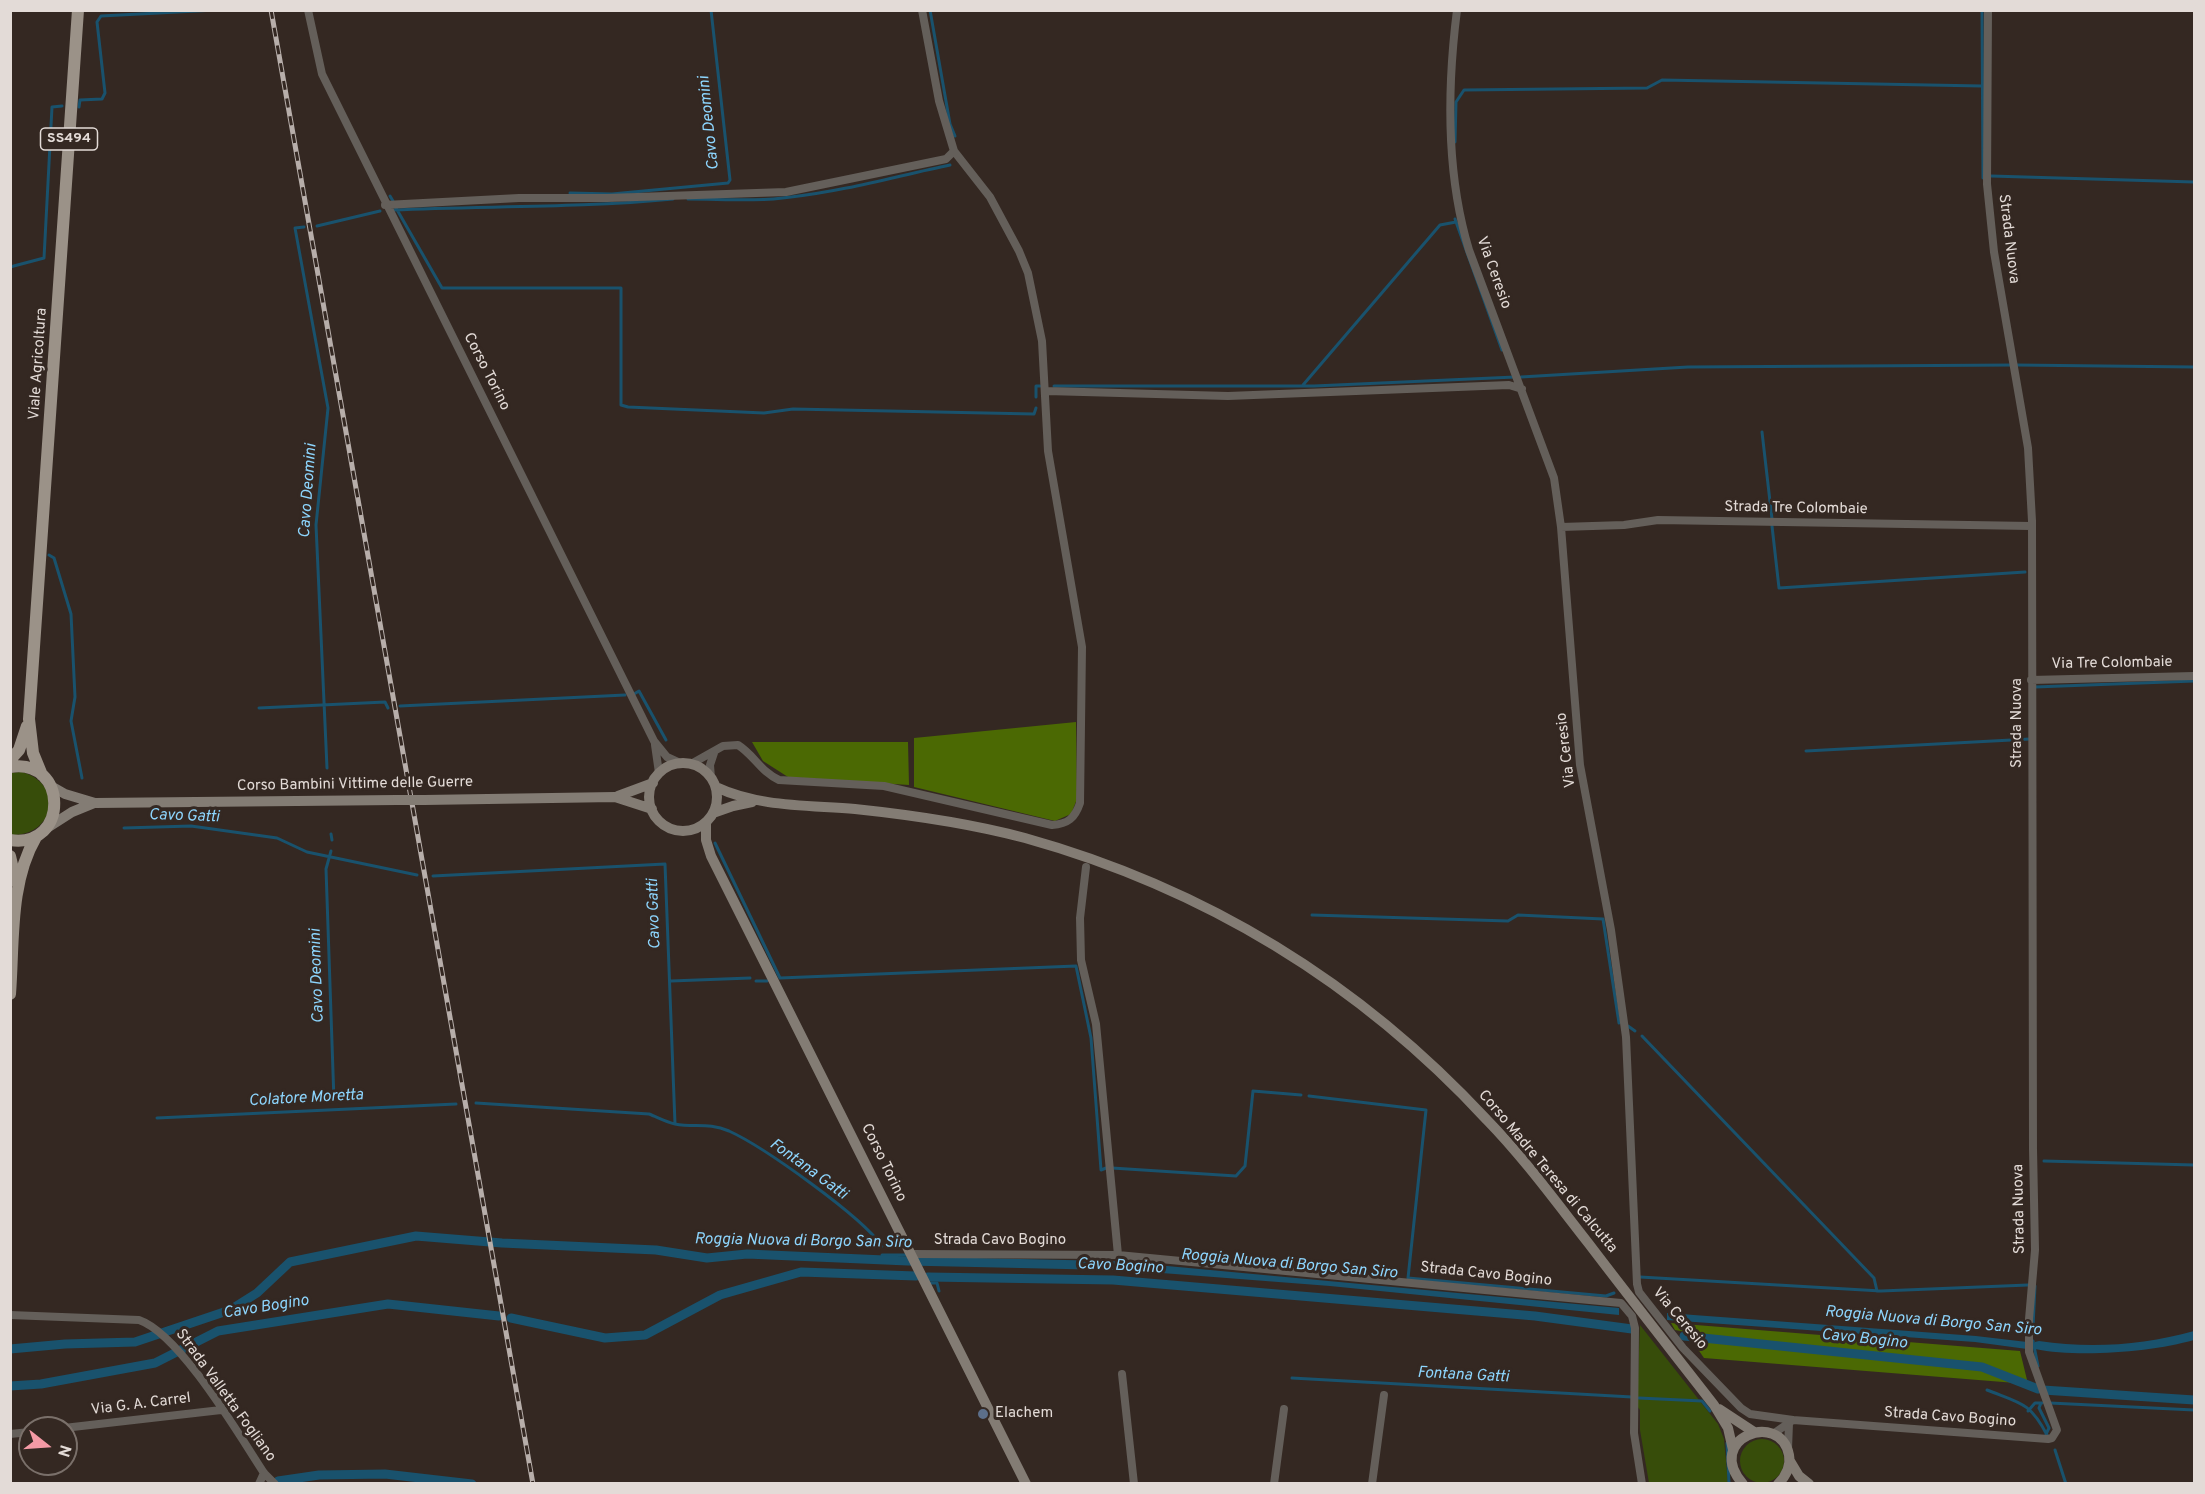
<!DOCTYPE html>
<html>
<head>
<meta charset="utf-8">
<style>
  body { margin:0 }
  #map { position:relative; width:2205px; height:1494px; overflow:hidden; background:#342822; font-family:Overpass,sans-serif }
  canvas { display:block }
  .frame { position:absolute; inset:0; border:12px solid #e3dbd7; pointer-events:none }
  .north { position:absolute; left:18px; top:1416px; width:60px; height:60px; box-sizing:border-box; background:#342822; border:2px solid #7a706a; border-radius:50%; rotate:107deg; font-size:16px; font-weight:700; line-height:24px; text-align:center; color:#e3dbd7 }
  .north::after { content:''; display:block; margin:auto; width:21px; height:27px; background:#f49aa5; clip-path:polygon(50% 0,100% 100%,50% 72%,0 100%) }
</style>
</head>
<body>
<div id="map">
<canvas width="2205" height="1494"></canvas>
<div class="frame"></div>
<div class="north">N</div>
</div>
<script>
const ctx = document.querySelector('canvas').getContext('2d');
ctx.lineJoin = 'round';
function fill(path, color) {
  ctx.fillStyle = color;
  ctx.fill(path, 'evenodd');
}
function stroke(path, color, width, dash) {
  ctx.strokeStyle = color;
  ctx.lineWidth = width;
  ctx.lineCap = dash ? 'butt' : 'round';
  ctx.setLineDash(dash || []);
  ctx.stroke(path);
}
function write(font, color, halo, rows, align = 'center') {
  ctx.font = font + ' Overpass,sans-serif';
  ctx.lineWidth = 6;
  ctx.setLineDash([]);
  ctx.textBaseline = 'middle';
  ctx.strokeStyle = halo;
  ctx.fillStyle = color;
  for (const [text, x, y, turn = 0] of rows) {
    ctx.save();
    ctx.translate(x, y);
    ctx.rotate((+turn || 0) * Math.PI / 180);
    ctx.textAlign = isNaN(turn) ? turn : align;
    if (halo) ctx.strokeText(text, 0, 0);
    ctx.fillText(text, 0, 0);
    ctx.restore();
  }
}
const green = new Path2D(`
  M21 772C63 782 57 834 13 835L11 834 10 773Z
  M1640 1325 1718 1424 1724 1439 1728 1483H1649L1640 1430V1410L1637 1406Z
  M1740 1461a22 22 0 1 1 44 0a22 22 0 1 1-44 0Z`);
const forest = new Path2D(`
  M1076 722 1077 799 1071 814 1055 821 914 787V738Z
  M752 742H908L909 785 788 777 763 761Z
  M1671 1323 2020 1351 2028 1384 1704 1358 1686 1332 1675 1330Z`);
const water = new Path2D(`
  M1124 1262 1619 1308V1315L1330 1286 1123 1270Z
  M1667 1313 1976 1336 2027 1342V1349L1975 1342 1667 1320Z
  M2194 1331V1340C2152 1352 2078 1358 2035 1349V1342L2039 1341C2091 1349 2144 1345 2194 1331Z`);
const stream = new Path2D(`
  M930 10 950 124 955 136
  M1982 10 1983 178
  M79 107 80 100 102 99 105 93 97 22 101 16 216 10
  M1455 142 1456 102 1464 90 1647 88 1662 80 1982 86
  M1991 176 2194 182
  M570 193 612 194 728 183 730 180 711 10
  M390 196 393 201
  M688 199C723 199 757 202 791 197 845 191 897 176 950 165
  M396 208 442 288H621V405L628 407 764 413 793 409 1034 414 1036 408
  M394 210C487 206 581 208 673 199
  M1455 219 1502 350
  M317 226 380 211
  M304 227 295 228 328 408 316 525 327 768
  M10 267 44 258 52 107 62 106
  M1521 377 1688 367 2016 365 2194 367
  M1303 385 1440 225 1456 222
  M1054 386H1314L1515 377
  M1036 397V386H1040
  M1762 432 1772 519
  M1772 526 1779 588 2025 572
  M49 555 54 558 71 614 75 697 71 721 82 778
  M2035 687 2194 681
  M634 694 639 691 666 740
  M400 706 625 695
  M259 708 385 702 388 708
  M1806 751 2030 739
  M124 828 191 826 277 838 307 852 417 875
  M331 834 332 840
  M715 843 780 978 1076 966 1091 1038 1101 1170 1106 1168
  M331 851 326 869 334 1101
  M433 876 665 864 675 1124
  M1312 915 1508 921 1518 915 1603 919 1619 1023
  M671 981 750 978
  M756 981H767
  M1628 1026 1635 1031
  M1642 1036 1874 1278 1877 1291
  M1309 1096 1426 1110 1408 1278 1606 1296 1614 1293
  M476 1103 649 1114C657 1117 666 1122 675 1124 694 1128 708 1122 729 1131 764 1147 861 1216 882 1246
  M157 1118 456 1104
  M2044 1161 2194 1165
  M1112 1168 1236 1176 1245 1166 1253 1091 1301 1095
  M882 1255H905
  M1640 1277 1881 1291 2028 1285
  M931 1283H937L939 1291
  M2033 1327 2035 1286
  M2033 1341 2038 1366
  M1292 1378 1632 1397
  M1987 1390C2020 1403 2030 1402 2047 1435
  M1639 1398 1702 1401 1710 1411
  M2041 1403 2039 1408 2049 1428 2046 1434
  M2050 1403 2194 1410
  M2028 1411 2035 1403H2042
  M1727 1443 1729 1483
  M2055 1450 2066 1484`);
const canal = new Path2D(`
  M928 1277 1113 1280 1535 1316 1632 1329
  M511 1318 605 1338 645 1335 720 1295 801 1272 916 1276
  M1684 1336 1982 1367 2038 1389
  M10 1349 65 1344 135 1342 230 1310 257 1293 290 1262 416 1236 502 1243 656 1250 707 1258 747 1254 908 1261 1133 1266
  M10 1386 41 1384 155 1363 218 1331 388 1304 499 1316
  M2043 1390 2194 1400
  M276 1484 278 1481 319 1475 385 1474 472 1484`);
const street = new Path2D(`
  M308 10 322 74 654 741 667 757 680 763
  M1457 10C1447 89 1446 174 1469 250L1554 478 1561 527 1580 765 1611 930 1626 1037 1637 1284 1639 1292 1683 1348 1741 1408 1750 1414 1793 1420
  M385 205 519 198H607L786 192 946 159 954 151 939 101 922 10
  M1047 391 1228 396 1509 385 1522 389
  M1561 527 1624 525 1658 520 2031 526
  M2031 680 2194 676
  M655 745 659 773
  M691 764 723 746 738 745C754 755 761 772 779 780L884 786 1052 825C1068 824 1075 818 1080 803L1082 647 1048 451 1042 341 1028 273 1019 251 990 197 954 151
  M711 778 710 765 714 753
  M1086 867 1080 918 1081 960 1096 1024 1118 1255
  M911 1254 1118 1255 1621 1303 1632 1316 1635 1328 1634 1433 1642 1484
  M10 1315 139 1320C180 1334 239 1435 264 1473L275 1484
  M1122 1374 1134 1484
  M64 1428 221 1410
  M10 1434 30 1432
  M1773 1434 1793 1420 2048 1439 2052 1438 2057 1430 2029 1352V1319L2035 1250 2033 1149 2032 521 2028 448 1994 252 1987 184 1988 10
  M1788 1449 1789 1423
  M259 1484 264 1473
  M1274 1484 1284 1409
  M1372 1484 1384 1395`);
const secondary = new Path2D(`
  M649 797a34 34 0 1 1 68 0a34 34 0 1 1-68 0Z
  M51 786 65 794 95 803 397 800
  M716 787C758 807 808 805 855 809 912 815 969 823 1025 838 1204 888 1360 983 1487 1120 1524 1158 1556 1202 1589 1244 1630 1298 1672 1351 1714 1405L1728 1428 1733 1450
  M618 796 653 783
  M424 800 615 797 652 809
  M713 813 733 806 752 802
  M706 822V840L711 856 1026 1484
  M47 828 72 812 94 803
  M1719 1409 1754 1432
  M1790 1461 1799 1476 1809 1484
  M1743 1484C1703 1439 1780 1409 1789 1455 1791 1466 1786 1476 1778 1484`);
const primary = new Path2D(`
  M10 760 19 750 27 726
  M10 767C68 757 70 849 10 840
  M42 775 33 753 29 719 78 10
  M10 856 16 882
  M10 994C14 943 9 883 36 837`);
const rail = new Path2D(`
  M271 10 533 1484`);
const secondaryBridge = new Path2D(`
  M397 800H424`);
const markers = [
  [983,1414,6,"#5c6f8a"]
];
const shields = [
  [69,139,57]
];
const shieldNames = [
  ["SS494",69,139]
];
const streetNames = [
  ["Strada Nuova",2008,239,83],
  ["Via Ceresio",1493,273,70],
  ["Viale Agricoltura",39,364,-86],
  ["Corso Torino",486,372,63],
  ["Strada Tre Colombaie",1796,509,1],
  ["Via Tre Colombaie",2112,664,-1],
  ["Strada Nuova",2018,723,-90],
  ["Via Ceresio",1567,750,-97],
  ["Corso Bambini Vittime delle Guerre",355,785,-1],
  ["Corso Torino",883,1163,64],
  ["Corso Madre Teresa di Calcutta",1547,1172,50],
  ["Strada Nuova",2020,1209,-91],
  ["Strada Cavo Bogino",1000,1241],
  ["Strada Cavo Bogino",1486,1275,6],
  ["Via Ceresio",1679,1319,50],
  ["Strada Valletta Fogliano",225,1396,54],
  ["Via G. A. Carrel",141,1405,-7],
  ["Strada Cavo Bogino",1950,1418,4]
];
const poiNames = [
  ["Elachem",995,1414]
];
const waterNames = [
  ["Cavo Deomini",710,123,-96],
  ["Cavo Deomini",309,491,-86],
  ["Cavo Gatti",184,817,2],
  ["Cavo Gatti",655,914,-92],
  ["Cavo Deomini",318,976,-92],
  ["Colatore Moretta",306,1099,-3],
  ["Fontana Gatti",808,1170,36],
  ["Roggia Nuova di Borgo San Siro",803,1242,1],
  ["Roggia Nuova di Borgo San Siro",1289,1265,5],
  ["Cavo Bogino",1120,1267,3],
  ["Cavo Bogino",266,1308,-9],
  ["Roggia Nuova di Borgo San Siro",1933,1322,5],
  ["Cavo Bogino",1864,1340,6],
  ["Fontana Gatti",1463,1376,3]
];
fill(green, '#374d0a');
fill(forest, '#4b6903');
fill(water, '#19526d');
stroke(stream, '#19526d', 3);
stroke(canal, '#19526d', 9);
stroke(street, '#645f5a', 8);
stroke(secondary, '#837c74', 10);
stroke(primary, '#9b9288', 12);
stroke(rail, '#b7aeaa', 5);
stroke(rail, '#342822', 3, [9]);
stroke(secondaryBridge, '#837c74', 10);
for (const [x, y, r, color] of markers) {
  const dot = new Path2D();
  dot.arc(x, y, r, 0, 2 * Math.PI);
  ctx.fillStyle = color;
  ctx.fill(dot);
  stroke(dot, '#342822', 2);
}
for (const [x, y, w] of shields) {
  const box = new Path2D();
  box.roundRect(x - w / 2, y - 11, w, 22, 4.5);
  ctx.fillStyle = '#342822';
  ctx.fill(box);
  stroke(box, '#e3dbd7', 1.5);
}
write('bold 14px', '#e3dbd7', null, shieldNames);
write('15px', '#e3dbd7', '#342822', streetNames);
write('15px', '#e3dbd7', '#342822', poiNames, 'left');
write('italic 16px', '#8dd5fd', '#342822', waterNames);
</script>
</body>
</html>
